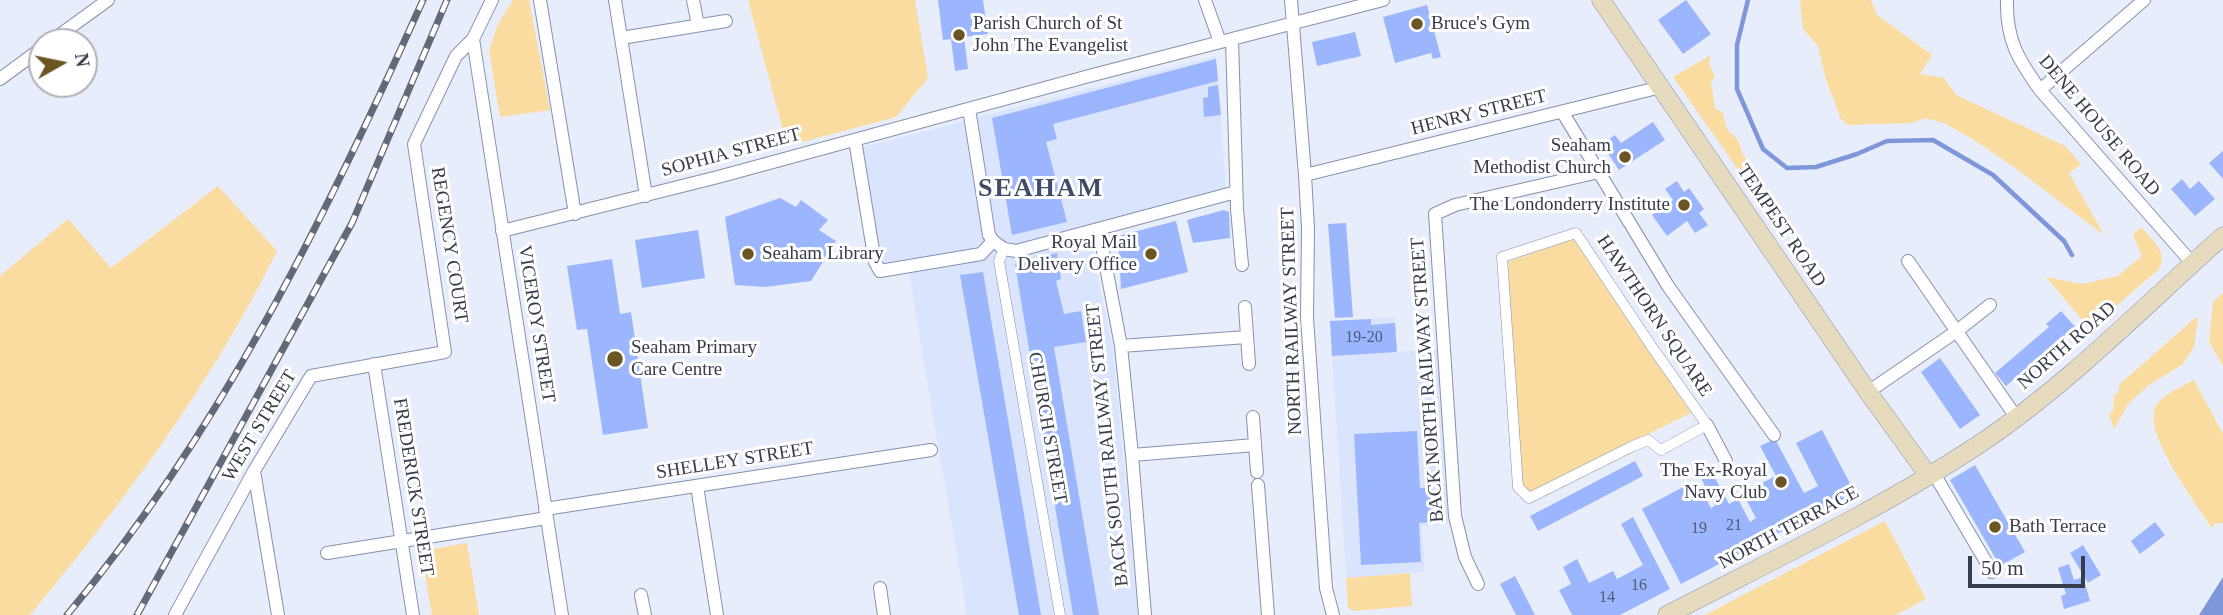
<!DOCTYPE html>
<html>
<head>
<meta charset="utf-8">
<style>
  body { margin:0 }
  #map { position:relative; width:2223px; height:615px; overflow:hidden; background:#e8edfb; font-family:Georgia,serif }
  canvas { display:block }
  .north { position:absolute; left:28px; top:28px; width:70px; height:70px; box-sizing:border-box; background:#fff; border:2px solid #afb1b7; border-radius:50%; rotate:81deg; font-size:19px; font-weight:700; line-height:28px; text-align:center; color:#373c4a }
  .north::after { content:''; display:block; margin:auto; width:24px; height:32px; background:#6b5525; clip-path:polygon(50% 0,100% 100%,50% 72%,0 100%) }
  .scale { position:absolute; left:1968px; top:556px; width:117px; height:32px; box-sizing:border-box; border:4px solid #373c4a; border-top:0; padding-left:9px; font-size:21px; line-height:24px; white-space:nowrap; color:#373c4a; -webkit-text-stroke:5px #fff; paint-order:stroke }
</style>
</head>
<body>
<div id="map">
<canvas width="2223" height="615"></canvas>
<div class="north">N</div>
<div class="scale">50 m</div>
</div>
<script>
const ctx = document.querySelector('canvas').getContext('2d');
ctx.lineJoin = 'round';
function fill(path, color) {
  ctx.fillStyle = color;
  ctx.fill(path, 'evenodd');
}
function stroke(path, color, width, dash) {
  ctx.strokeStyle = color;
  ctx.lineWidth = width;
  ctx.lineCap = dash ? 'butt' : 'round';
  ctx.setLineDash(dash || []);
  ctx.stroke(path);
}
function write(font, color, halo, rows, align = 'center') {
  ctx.font = font + ' Georgia,serif';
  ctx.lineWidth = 6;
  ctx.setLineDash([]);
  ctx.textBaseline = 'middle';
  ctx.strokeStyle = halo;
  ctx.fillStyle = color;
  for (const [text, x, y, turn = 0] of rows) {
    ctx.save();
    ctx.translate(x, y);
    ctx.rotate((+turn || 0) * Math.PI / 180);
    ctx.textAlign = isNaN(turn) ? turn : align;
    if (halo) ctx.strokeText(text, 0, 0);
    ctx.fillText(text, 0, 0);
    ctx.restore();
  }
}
const built = new Path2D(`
  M1216 56 1226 189 1087 227 1113 349 1138 615H967L907 262 879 267 860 148Z
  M1395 317 1397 352 1441 349 1453 524 1422 526 1425 572 1346 578 1330 321Z`);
const green = new Path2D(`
  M513 0H529L550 110 500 117 489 50 498 24Z
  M748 0H915L928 78 896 117 787 146Z
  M1800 0H1871L1877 15 1932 55 1920 74 1944 78 1956 95 2065 146 2081 164 2069 173 2104 235 2014 167 1974 140 1944 123 1925 118 1911 123 1848 125 1841 119 1826 80 1818 46 1803 29Z
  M1711 55 1709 63 1715 77 1711 81 1715 108 1723 113C1727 130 1725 127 1736 138 1742 144 1740 154 1749 163L1739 171 1673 77Z
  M218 186 277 251C212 383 124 502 30 615H0V276L68 219 111 268Z
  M2141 227C2151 239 2169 252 2159 269L2090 329 2046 277 2082 284 2118 276 2142 256 2133 235Z
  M1573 238 1691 413 1528 493 1521 487 1508 262Z
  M2223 293V366L2209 342 2213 302Z
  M2195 318H2198L2194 347 2183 364 2149 385 2128 404 2114 429 2109 415 2113 411 2114 395 2118 393 2120 384Z
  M2194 380 2223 434V523H2216L2212 528C2197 505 2143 433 2155 408 2161 395 2181 387 2194 380Z
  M1885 521 1926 599 1896 615H1705Z
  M467 543 479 615H432L421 551Z
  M1410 573 1412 606 1353 611 1348 607 1346 578Z`);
const water = new Path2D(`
  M2223 563V615H2182Z`);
const pier = new Path2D(`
  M2223 560V577L2199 615H2179L2199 578 2215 562Z`);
const stream = new Path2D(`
  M1748 0 1737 45V89L1763 149 1787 168 1816 167 1857 154 1887 141 1933 140 1993 175 2064 241 2072 255`);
const building = new Path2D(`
  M938 0H983L988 34 964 37 968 69 955 71 951 39 943 40Z
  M1686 0 1711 34 1683 54 1658 20Z
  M1427 5 1441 57 1433 59 1431 53 1395 63 1383 17Z
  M1355 32 1361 56 1317 66 1312 42Z
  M1216 59 1218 81 1053 124 1057 139 1046 142 1067 222 1012 235 992 118Z
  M1218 85 1221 115 1204 117 1203 98 1208 97V87Z
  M1653 122 1665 140 1619 170 1602 144 1615 135 1621 143Z
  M2223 151V179L2209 163Z
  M2182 179 2190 189 2199 181 2215 199 2195 216 2171 189Z
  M1677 181 1684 192 1689 188 1704 209 1699 213 1708 225 1695 233 1687 221 1667 236 1652 215 1673 200 1665 189Z
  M780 198 796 207 801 200 828 220 819 230 836 241 811 281 765 287 735 285 725 217Z
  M1224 210 1229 212 1230 238 1193 243 1187 220Z
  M1176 221 1188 272 1121 289 1118 236Z
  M1346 223 1353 317 1335 318 1328 224Z
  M698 230 705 278 642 288 635 240Z
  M1057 253 1061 279 1056 281 1064 314 1081 311 1086 342 1054 347 1099 615H1073L1015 264Z
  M612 259 620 314 631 312 648 428 603 435 587 329 577 330 567 266Z
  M983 272 1041 615H1019L960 275Z
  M2061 311 2077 329 2066 338 2064 335 2054 343 2057 347 2040 361 2037 358 2027 366 2030 370 2015 383 2013 380 2006 386 1995 373 2049 327 2046 324Z
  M1371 319V325L1395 323 1397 352 1332 356 1330 321Z
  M1940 358 1980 415 1960 429 1921 372Z
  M1822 430 1855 493 1681 584 1642 509 1685 486 1691 496 1702 491 1711 508 1715 506 1701 478 1712 472 1729 504 1738 499 1750 522 1756 518 1747 501 1755 497 1750 489 1776 476 1760 446 1775 439 1804 493 1818 486 1796 443Z
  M1417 431 1420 488 1432 487 1434 522 1419 523 1421 562 1361 565 1354 434Z
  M1635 461 1643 476 1538 531 1530 516Z
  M1975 465 2025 552 2000 566 1950 480Z
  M1633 517 1670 589 1620 615H1572L1559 590 1571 584 1563 567 1577 559 1589 583 1613 571 1617 579 1643 565 1621 524Z
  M2155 522 2165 535 2140 554 2131 541Z
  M2083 545 2101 575 2088 583 2070 553Z
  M2069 564 2074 580 2083 577 2090 601 2064 609 2061 596 2066 594 2058 568Z
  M1515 576 1535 615H1516L1500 584Z`);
const pedestrian = new Path2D(`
  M1576 233 1652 347 1707 425 1661 450 1648 440 1633 446 1529 498 1518 487 1502 257Z
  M1004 249 999 261 1060 615`);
const minor = new Path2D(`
  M540 0 575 214
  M615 0 646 196
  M693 0 698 25
  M1205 0 1220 42
  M1291 0 1305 175 1308 228 1307 318 1326 588 1333 615
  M2007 0C2006 40 2018 59 2040 90L2192 263
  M621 38 726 21
  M473 39 562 615
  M1232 39 1237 209 1242 265
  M50 42 108 0
  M0 79 42 48
  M2040 90 2144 0
  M969 109 989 235 993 241
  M1563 113 1668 286 1774 435
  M855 140 875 262 880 271 981 254 993 241
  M1305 175 1661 87
  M1099 230 1121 346 1132 455 1145 615
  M502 231 718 177 1089 76 1383 0
  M993 241 1004 249 1016 251 1236 192
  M1908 261 2016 417
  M1245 307 1249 364
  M1121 346 1247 337
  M374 364 413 615
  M1868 392 1957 331 1990 305
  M1253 417 1257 472
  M1707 425 1726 461
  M1132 455 1255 445
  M254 471 278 615
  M1933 472 1992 572
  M1258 485 1268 615
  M697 486 717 615
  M545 509 931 450
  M327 553 547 518
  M1478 584 1465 557 1455 516 1435 214 1455 205 1599 172
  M880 588 884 615
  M641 595 645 615
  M175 615 254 471 311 376 445 352 414 144 456 56 473 39 492 0`);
const secondary = new Path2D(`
  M1601 0 1868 392 1928 475
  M1667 615C1771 561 1879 510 1978 445 2067 386 2143 307 2223 236`);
const rail = new Path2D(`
  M67 615C220 433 326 216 423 0
  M137 615 352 223 447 0`);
const markers = [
  [1417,24,7,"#6b5525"],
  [959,35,7,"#6b5525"],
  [1625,157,7,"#6b5525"],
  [1684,205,7,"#6b5525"],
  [748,254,7,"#6b5525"],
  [1151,254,7,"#6b5525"],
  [615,359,9,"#6b5525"],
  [1781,482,7,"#6b5525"],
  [1995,527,7,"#6b5525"]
];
const numberNames = [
  ["19-20",1364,338],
  ["21",1734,526],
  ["19",1699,529],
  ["16",1639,586],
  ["14",1607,598]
];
const poiNames = [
  ["Parish Church of St",973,24],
  ["John The Evangelist",973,46],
  ["Bruce's Gym",1431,24],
  ["Seaham",1611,146,"right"],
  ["Methodist Church",1611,168,"right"],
  ["The Londonderry Institute",1670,205,"right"],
  ["Royal Mail",1137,243,"right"],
  ["Delivery Office",1137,265,"right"],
  ["Seaham Library",762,254],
  ["Seaham Primary",631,348],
  ["Care Centre",631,370],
  ["The Ex-Royal",1767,471,"right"],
  ["Navy Club",1767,493,"right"],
  ["Bath Terrace",2009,527]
];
const streetNames = [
  ["HENRY STREET",1479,113,-14],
  ["DENE HOUSE ROAD",2099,126,50],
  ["SOPHIA STREET",731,153,-15],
  ["TEMPEST ROAD",1781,226,56],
  ["REGENCY COURT",449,245,81],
  ["HAWTHORN SQUARE",1654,316,56],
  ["NORTH RAILWAY STREET",1292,321,-92],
  ["VICEROY STREET",536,324,81],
  ["NORTH ROAD",2067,346,-41],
  ["BACK NORTH RAILWAY STREET",1428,380,-94],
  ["WEST STREET",260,426,-59],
  ["CHURCH STREET",1047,428,80],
  ["BACK SOUTH RAILWAY STREET",1108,445,-96],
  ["SHELLEY STREET",735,461,-9],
  ["FREDERICK STREET",413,487,81],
  ["NORTH TERRACE",1789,528,-28]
];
const districtNames = [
  ["SEAHAM",1041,189]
];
fill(built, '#dae4fd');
fill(green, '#fadca0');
fill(water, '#7e97db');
fill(pier, '#e8edfb');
stroke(stream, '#7e97db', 4.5);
fill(building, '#9bb6fc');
stroke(pedestrian, '#8591b1', 11);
stroke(minor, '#8591b1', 14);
stroke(secondary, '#8591b1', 19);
stroke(pedestrian, '#fff', 10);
stroke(minor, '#fff', 12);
stroke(secondary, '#e7dbbf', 18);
stroke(rail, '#646977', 7);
stroke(rail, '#fff', 4.5, [13]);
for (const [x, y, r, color] of markers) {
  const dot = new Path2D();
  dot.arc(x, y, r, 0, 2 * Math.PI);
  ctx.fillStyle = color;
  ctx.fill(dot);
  stroke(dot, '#fff', 2.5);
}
write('16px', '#505a76', null, numberNames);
write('19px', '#373c4a', '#fff', poiNames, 'left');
write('19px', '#373c4a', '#fff', streetNames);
ctx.letterSpacing = '2px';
write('bold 26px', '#404b68', '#fff', districtNames);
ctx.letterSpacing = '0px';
</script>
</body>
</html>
